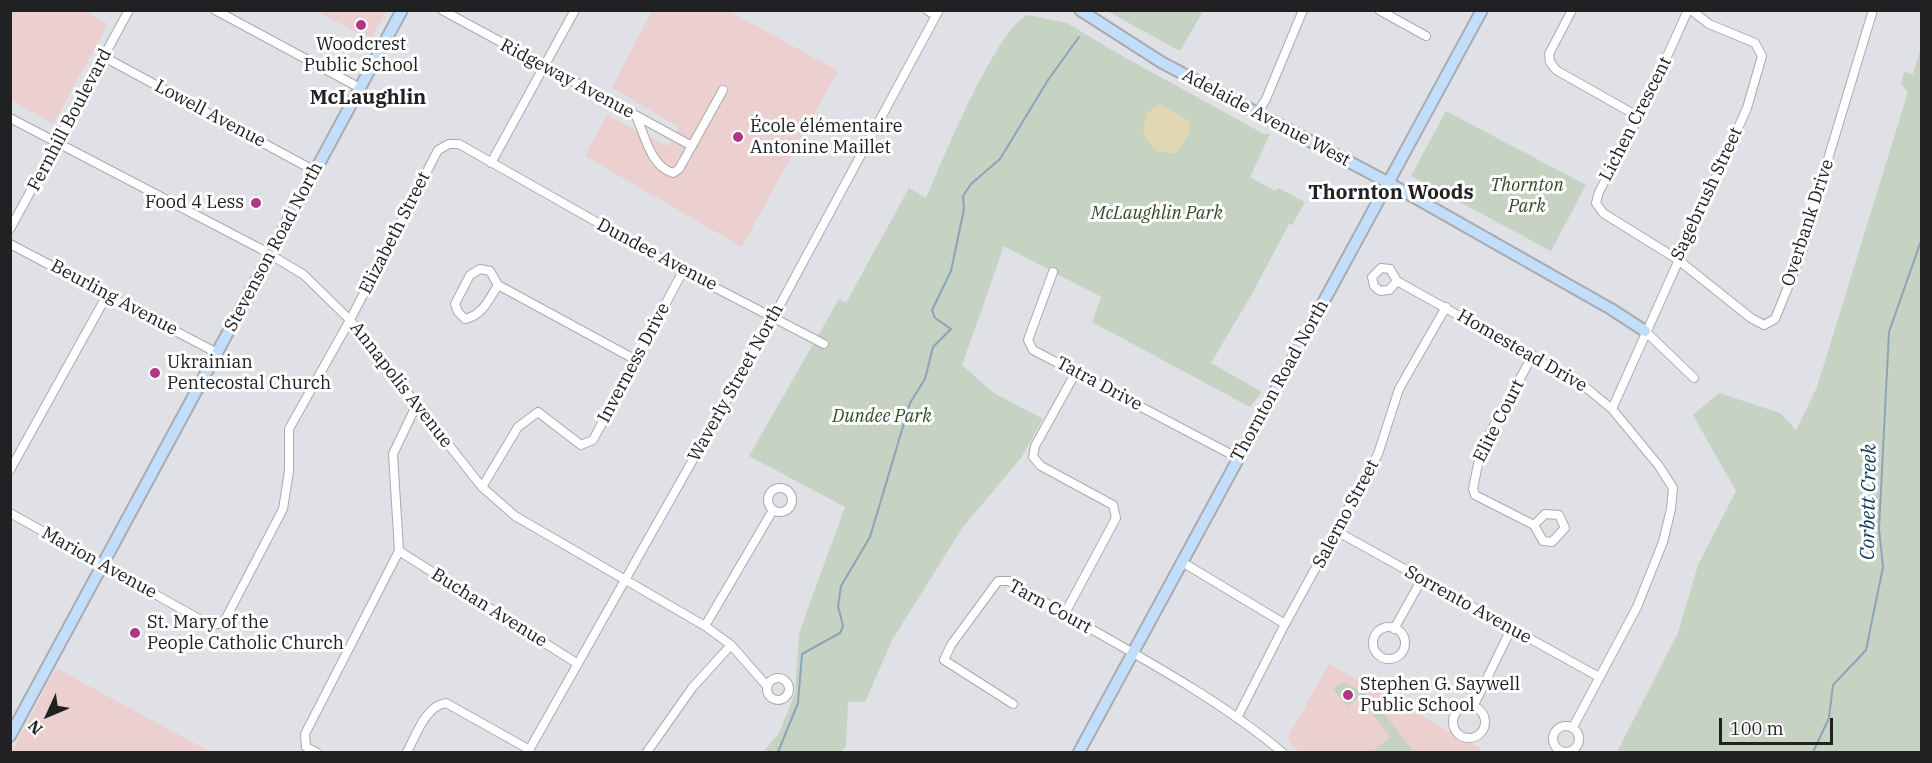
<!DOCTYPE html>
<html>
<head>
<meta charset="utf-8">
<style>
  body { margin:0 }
  #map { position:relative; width:1932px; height:763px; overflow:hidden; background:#dfe1e6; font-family:"IBM Plex Serif",serif }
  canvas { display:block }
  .frame { position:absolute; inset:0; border:12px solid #212123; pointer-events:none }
  .north { position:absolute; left:18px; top:685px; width:60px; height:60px; -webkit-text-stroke:4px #fff; paint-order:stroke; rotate:226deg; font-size:16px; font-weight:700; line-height:24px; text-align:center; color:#212123 }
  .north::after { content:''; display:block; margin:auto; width:21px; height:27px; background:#212123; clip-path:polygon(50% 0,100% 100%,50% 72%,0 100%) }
  .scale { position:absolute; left:1719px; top:718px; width:114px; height:27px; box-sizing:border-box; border:3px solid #212123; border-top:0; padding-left:8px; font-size:18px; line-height:21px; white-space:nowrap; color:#212123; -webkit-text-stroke:4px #fff; paint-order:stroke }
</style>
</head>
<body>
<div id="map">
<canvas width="1932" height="763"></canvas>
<div class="frame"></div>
<div class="north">N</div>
<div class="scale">100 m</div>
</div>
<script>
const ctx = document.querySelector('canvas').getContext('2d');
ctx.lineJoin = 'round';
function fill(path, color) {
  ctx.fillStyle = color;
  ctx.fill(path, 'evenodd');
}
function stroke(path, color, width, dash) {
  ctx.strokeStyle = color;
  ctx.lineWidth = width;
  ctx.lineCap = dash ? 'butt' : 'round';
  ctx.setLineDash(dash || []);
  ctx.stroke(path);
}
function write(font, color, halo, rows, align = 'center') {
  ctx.font = font + ' "IBM Plex Serif",serif';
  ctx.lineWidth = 6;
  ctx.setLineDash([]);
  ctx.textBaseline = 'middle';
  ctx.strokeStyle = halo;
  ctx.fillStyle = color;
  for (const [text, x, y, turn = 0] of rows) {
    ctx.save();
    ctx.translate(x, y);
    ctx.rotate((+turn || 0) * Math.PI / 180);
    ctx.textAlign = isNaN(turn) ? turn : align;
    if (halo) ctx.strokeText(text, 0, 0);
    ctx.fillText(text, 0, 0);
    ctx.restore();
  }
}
const education = new Path2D(`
  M11 11H84L108 24 53 124 11 100Z
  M317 11H386L370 40Z
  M652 11H729L838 71 742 247 585 156 607 115 669 146 679 127 612 88Z
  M1329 664 1486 752H1298L1287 739Z
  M56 668 168 729 211 752H12Z`);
const green = new Path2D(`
  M1107 11H1203L1180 51Z
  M1028 15 1067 23 1115 52 1264 134H1270L1250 177 1275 191 1278 188 1305 202 1292 225 1289 224 1252 294 1211 363 1262 392 1250 407 1092 322 1101 297 1004 246 962 365 994 393 1043 419 1021 458 963 527 892 640 865 702H848L846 746 841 752H763L779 733 795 693 799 633 845 507 749 456 839 299 846 303 909 188 926 198C942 162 996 28 1028 15Z
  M1921 47V752H1617L1678 633 1698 565 1736 491 1693 415 1719 393 1780 413 1796 430 1817 387 1908 92 1901 84 1904 72 1913 74Z
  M1446 111 1586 185 1551 251 1411 176Z
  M1344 683 1370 695 1414 752H1376L1374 750 1391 737 1359 698 1347 706 1332 688Z`);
const sand = new Path2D(`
  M1160 104 1191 122 1188 135 1175 154 1155 151 1143 134 1146 114Z`);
const stream = new Path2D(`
  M778 752 798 703 802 654 840 633 843 626 838 606 841 586 870 537 910 403 925 379 933 347 951 329 935 318 932 310 951 271 964 209 963 196 971 184 1000 159 1048 80 1079 37
  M1813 752 1829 718 1833 685 1866 650 1883 567 1879 529 1889 332 1922 238`);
const street = new Path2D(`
  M215 10 360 88
  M442 10 692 146
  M927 10 936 16
  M1379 10 1426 36
  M1572 10 1549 54 1550 62 1556 70 1639 117
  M1688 10 1646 103 1599 192 1596 203 1603 213 1677 259 1751 318 1764 325 1775 319 1803 250 1812 212 1873 10
  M104 57 315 171
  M1257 113 1266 99 1303 10
  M636 116C645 135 650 166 673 173L679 169 723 90
  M10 118 261 249 304 275 350 320 482 487 515 516 705 626 731 645 767 686
  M491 163 575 10
  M10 229 129 10
  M10 244 217 353
  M1053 272 1028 340 1033 350 1238 458
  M1397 281 1389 290 1380 291 1374 286 1372 277 1381 268 1390 269 1397 281 1584 386 1612 409 1659 466 1673 488 1671 509 1663 542 1637 607 1573 727
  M498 285C489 299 483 315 465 319L458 312 455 304 470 275 480 269 490 271 498 285 636 360
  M1645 331 1694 378
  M1533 355 1481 449 1473 489 1475 495 1534 525 1543 541 1552 542 1565 528 1559 515 1545 514 1534 525
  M1612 409 1747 108 1762 56 1755 43 1709 24 1691 10
  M10 470 107 295
  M482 487 518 427 538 412 581 445 593 440 683 271
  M768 500a12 12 0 1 1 24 0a12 12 0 1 1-24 0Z
  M10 513 210 625 219 624 226 618 283 509 289 471V429L350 320 438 150 449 144H459L683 271 824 344
  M1338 532 1599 677
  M399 551 578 664
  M1182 562 1285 624
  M1064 615 1116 518 1113 505 1041 466 1033 457 1035 446 1076 372
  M705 626 773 510
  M1373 643a16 16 0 1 1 32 0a16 16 0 1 1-32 0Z
  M1394 629 1422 579
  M767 689a11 11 0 1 1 22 0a11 11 0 1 1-22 0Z
  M1013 704 944 660 951 645 998 581H1009C1098 636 1202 685 1282 752
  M1453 722a16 16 0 1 1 32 0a16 16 0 1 1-32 0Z
  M1473 707 1511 629
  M1237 718 1285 624 1378 454 1399 389 1446 307
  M1553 739a13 13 0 1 1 26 0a13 13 0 1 1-26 0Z
  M316 752 306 747 305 734 399 551 393 454 416 406
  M407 752C416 736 425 706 446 703L530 750
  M528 752 774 316 939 10
  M647 752 692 688 731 645`);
const secondary = new Path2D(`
  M1080 10 1161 62 1389 183 1611 309 1645 331
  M10 736 402 10
  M1079 752 1482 10`);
const markers = [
  [361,25,6,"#b13687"],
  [738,137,6,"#b13687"],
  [256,203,6,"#b13687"],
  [155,373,6,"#b13687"],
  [135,633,6,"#b13687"],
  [1348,695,6,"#b13687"]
];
const poiNames = [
  ["Woodcrest",361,45,"center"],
  ["Public School",361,66,"center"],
  ["École élémentaire",750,127],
  ["Antonine Maillet",750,148],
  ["Food 4 Less",244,203,"right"],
  ["Ukrainian",167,363],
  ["Pentecostal Church",167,384],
  ["St. Mary of the",147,623],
  ["People Catholic Church",147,644],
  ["Stephen G. Saywell",1360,685],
  ["Public School",1360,706]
];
const streetNames = [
  ["Ridgeway Avenue",567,79,28],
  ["Lowell Avenue",210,114,28],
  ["Adelaide Avenue West",1266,118,28],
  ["Lichen Crescent",1636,119,-63],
  ["Fernhill Boulevard",70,120,-62],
  ["Sagebrush Street",1707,194,-65],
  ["Overbank Drive",1808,223,-72],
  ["Elizabeth Street",395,233,-63],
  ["Stevenson Road North",274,247,-62],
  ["Dundee Avenue",657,255,28],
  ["Beurling Avenue",114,298,28],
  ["Homestead Drive",1522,351,30],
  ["Inverness Drive",634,363,-62],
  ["Thornton Road North",1280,381,-61],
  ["Waverly Street North",736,383,-61],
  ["Tatra Drive",1099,384,28],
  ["Annapolis Avenue",401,385,52],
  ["Elite Court",1499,421,-63],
  ["Salerno Street",1346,514,-62],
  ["Marion Avenue",99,563,29],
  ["Sorrento Avenue",1468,605,29],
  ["Tarn Court",1050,607,29],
  ["Buchan Avenue",489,608,32]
];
const parkNames = [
  ["Thornton",1527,186],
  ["Park",1527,207],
  ["McLaughlin Park",1157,214],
  ["Dundee Park",882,417]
];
const neighbourhoodNames = [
  ["McLaughlin",368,98],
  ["Thornton Woods",1391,193]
];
const waterNames = [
  ["Corbett Creek",1869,502,-89]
];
fill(education, '#ebd0cf');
fill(green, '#c6d2c2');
fill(sand, '#e1d8b3');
stroke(stream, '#8ba4b8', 2);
stroke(street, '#a8aaaf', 10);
stroke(secondary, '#a8aaaf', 14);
stroke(street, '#fff', 8);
stroke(secondary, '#c2defa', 10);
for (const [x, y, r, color] of markers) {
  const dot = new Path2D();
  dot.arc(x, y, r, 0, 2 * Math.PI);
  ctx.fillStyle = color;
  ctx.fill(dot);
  stroke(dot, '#fff', 2);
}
write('18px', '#212123', '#fff', poiNames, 'left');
write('18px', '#212123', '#fff', streetNames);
write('italic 18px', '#2f4c25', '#fff', parkNames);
write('bold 20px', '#212123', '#fff', neighbourhoodNames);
write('italic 20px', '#0a3856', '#fff', waterNames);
</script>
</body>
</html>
